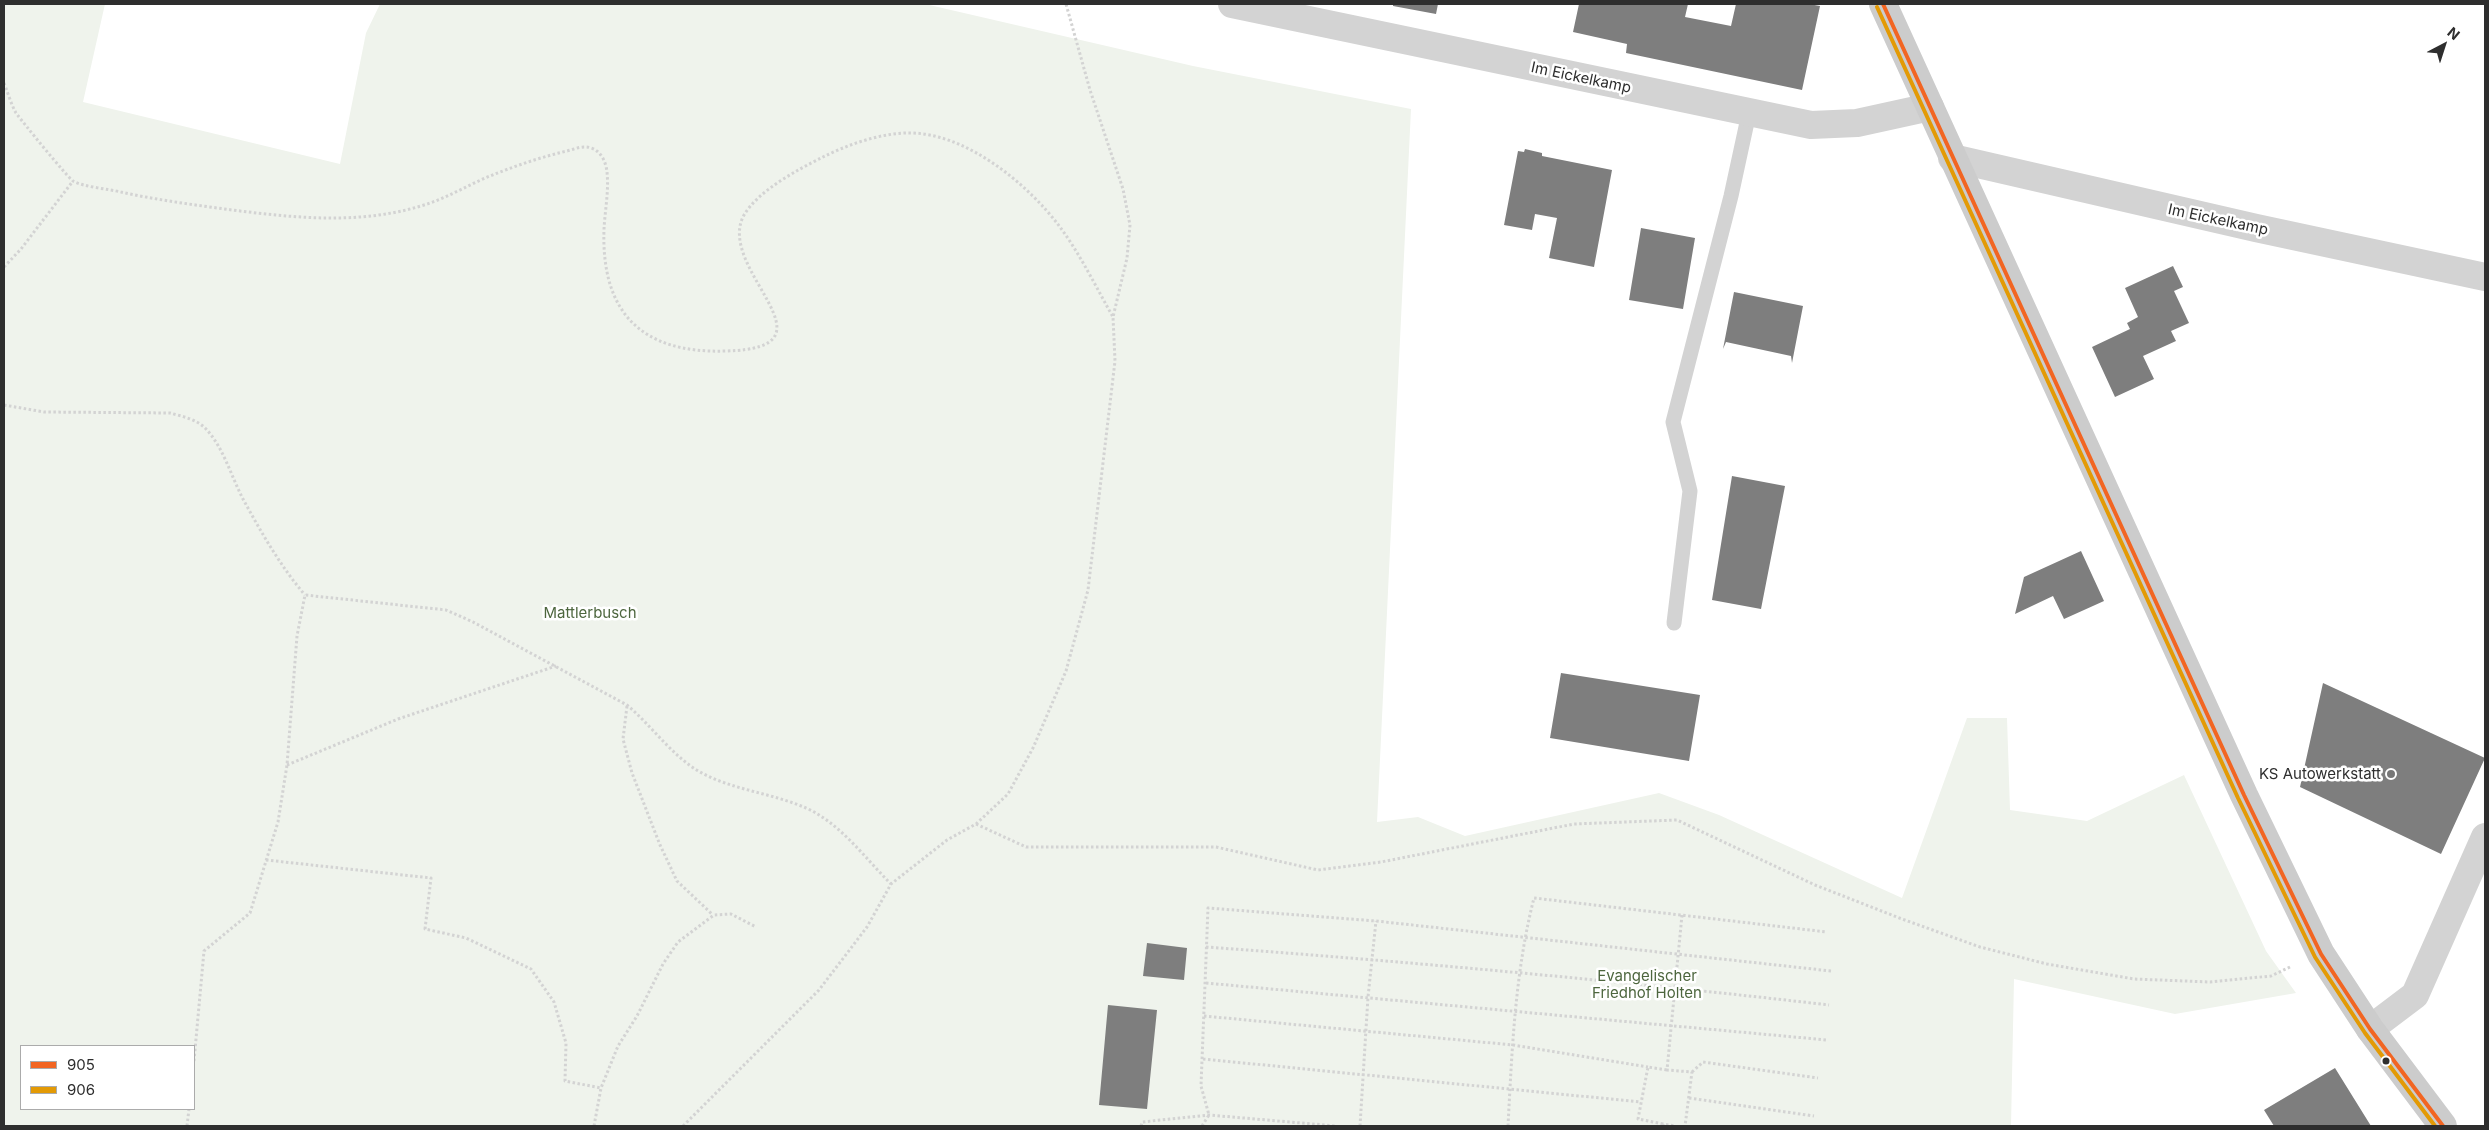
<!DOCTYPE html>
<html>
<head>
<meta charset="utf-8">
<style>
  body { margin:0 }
  #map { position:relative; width:2489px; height:1130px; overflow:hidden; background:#fff; font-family:Inter,sans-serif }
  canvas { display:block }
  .frame { position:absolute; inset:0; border:5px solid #2e2e2e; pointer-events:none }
  .legend { position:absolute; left:20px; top:1045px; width:175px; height:65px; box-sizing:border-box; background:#fff; border:1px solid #ababab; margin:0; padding:6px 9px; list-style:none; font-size:15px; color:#2e2e2e }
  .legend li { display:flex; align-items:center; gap:10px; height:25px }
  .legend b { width:25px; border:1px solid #ababab }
  .north { position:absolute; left:2419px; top:20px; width:50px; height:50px; -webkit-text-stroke:4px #fff; paint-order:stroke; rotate:40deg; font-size:14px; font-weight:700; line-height:20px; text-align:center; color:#2e2e2e }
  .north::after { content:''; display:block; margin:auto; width:18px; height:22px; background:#2e2e2e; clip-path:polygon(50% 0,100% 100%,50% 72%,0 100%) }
</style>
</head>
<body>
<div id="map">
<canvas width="2489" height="1130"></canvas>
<div class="frame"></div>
<ul class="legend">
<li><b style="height:6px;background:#f26522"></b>905</li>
<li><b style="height:6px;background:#e39a05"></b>906</li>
</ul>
<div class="north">N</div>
</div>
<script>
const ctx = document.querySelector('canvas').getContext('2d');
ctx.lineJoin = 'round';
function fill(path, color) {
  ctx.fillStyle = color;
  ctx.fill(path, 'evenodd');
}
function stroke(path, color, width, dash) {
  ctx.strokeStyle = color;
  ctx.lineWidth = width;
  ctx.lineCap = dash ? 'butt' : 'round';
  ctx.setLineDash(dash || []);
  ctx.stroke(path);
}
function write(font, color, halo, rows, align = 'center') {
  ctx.font = font + ' Inter,sans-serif';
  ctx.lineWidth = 5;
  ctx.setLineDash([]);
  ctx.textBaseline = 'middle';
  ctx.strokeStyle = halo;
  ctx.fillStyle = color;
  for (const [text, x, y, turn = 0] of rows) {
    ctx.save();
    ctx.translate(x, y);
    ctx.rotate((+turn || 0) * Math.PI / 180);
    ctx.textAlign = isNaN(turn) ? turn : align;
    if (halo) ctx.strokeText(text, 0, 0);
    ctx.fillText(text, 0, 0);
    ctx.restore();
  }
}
const green = new Path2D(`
  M4 4H105L83 102 340 164 366 33 380 4H925L1193 66 1411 109 1377 822 1418 817 1465 836 1659 793 1719 815 1902 898 1967 718H2007L2010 810 2087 821 2184 775 2266 951 2296 993 2175 1014 2014 979 2011 1126H4ZM21 1046H194V1109H21Z`);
const building = new Path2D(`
  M1393 4H1438L1436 14 1393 6Z
  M1579 4H1688L1685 17 1731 26 1736 4H1809L1820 6 1802 90 1626 53 1627 44 1573 32Z
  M1525 149 1542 153V156L1612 170 1594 267 1549 258 1557 218 1535 214 1532 230 1504 225 1518 151 1524 152Z
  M1641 228 1695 238 1683 309 1629 300Z
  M2173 266 2183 287 2174 291 2189 323 2171 331 2176 341 2143 356 2154 379 2115 397 2092 347 2130 329 2127 323 2138 317 2125 288Z
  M1734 292 1803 306 1792 363 1791 356 1726 342 1723 349Z
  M1732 476 1785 486 1761 609 1712 600Z
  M2081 551 2104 601 2064 619 2053 596 2015 614 2024 577Z
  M1561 673 1700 695 1689 761 1550 738Z
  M2323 683 2485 758 2441 854 2300 787Z
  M1147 943 1187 948 1184 980 1143 976Z
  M1108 1005 1157 1010 1147 1109 1099 1105Z
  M2335 1068 2371 1126H2274L2264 1110Z`);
const path = new Path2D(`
  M4 83C8 93 11 104 16 113 21 120 68 178 73 181 83 187 109 189 121 192 157 200 195 205 232 210 296 218 361 225 424 205 447 198 468 185 490 176 515 166 541 157 567 151 575 149 583 145 591 148 601 151 606 162 607 172 609 191 605 210 604 229 601 312 641 354 726 351 845 348 714 269 744 215 758 191 797 170 821 158 847 145 877 134 906 133 964 131 1027 183 1060 227 1080 254 1096 287 1113 317
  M4 267 21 249 73 181
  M4 405 44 412 170 413C181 416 196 419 205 428 223 446 231 476 243 499 261 532 281 567 305 595
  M627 706 623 739 632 773 660 845 677 881 713 915
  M287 765 398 719 556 666
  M976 824 1026 847H1216L1318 870 1381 862 1574 824 1677 820 1815 885 1902 919 1980 947 2047 964 2134 979 2210 982 2271 976 2290 967
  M266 860 431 878 425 929 466 938 531 969 554 1002 566 1043 565 1081 601 1088
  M1682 915 1667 1070 1692 1072 1685 1126
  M1206 947C1414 962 1622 981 1829 1005
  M1206 983 1827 1040
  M1204 1016 1513 1045 1648 1067
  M1203 1059 1641 1102
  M194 1061 204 951 250 913 278 822 287 765 297 636 305 595 446 610 473 622 627 705C652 726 672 756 700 772 732 790 772 793 806 808 840 823 865 858 891 884
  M1692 1072 1703 1062 1818 1078
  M1689 1098 1814 1116
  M1663 1124 1638 1119 1648 1067 1667 1070
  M187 1126 189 1109
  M594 1126 601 1088 618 1046 637 1016 663 964 678 942 714 915 731 914 756 927
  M683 1126 819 990 867 927 891 884 947 840 976 824 1008 794 1033 748 1066 671 1088 590 1115 361 1113 317 1127 258 1130 225 1123 189 1090 90 1066 4
  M1141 1126 1142 1122 1209 1115 1336 1126
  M1202 1126 1209 1115 1201 1086 1208 908 1376 921 1831 971
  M1360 1126 1368 997 1376 921
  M1508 1126C1512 1050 1515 972 1534 898L1827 932
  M1663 1126V1124L1675 1126`);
const service = new Path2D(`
  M1674 623 1690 491 1673 422 1731 196 1749 113`);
const minor = new Path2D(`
  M1952 158 2256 228 2485 277
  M2370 1029 2415 995 2485 837`);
const tertiary = new Path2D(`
  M1232 4 1811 125 1857 123 1930 107`);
const secondary = new Path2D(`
  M1883 4 2244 795 2321 954 2370 1029 2443 1126`);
const bus1 = new Path2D(`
  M1883 4 2244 795 2321 954 2370 1029 2443 1126`);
const bus2 = new Path2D(`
  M1877 7 2238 798 2315 957 2365 1033 2435 1126`);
const markers = [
  [2391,774,5,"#777"],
  [2386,1061,4.5,"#2e2e2e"]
];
const streetNames = [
  ["Im Eickelkamp",1581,78,12],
  ["Im Eickelkamp",2218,220,12]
];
const parkNames = [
  ["Mattlerbusch",590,613],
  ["Evangelischer",1647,976],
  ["Friedhof Holten",1647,993]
];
const poiNames = [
  ["KS Autowerkstatt",2381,774]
];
fill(green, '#eff3ec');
fill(building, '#7e7e7e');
stroke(path, '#d3d3d3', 3, [2.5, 2.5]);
stroke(service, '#d3d3d3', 15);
stroke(minor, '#d3d3d3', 28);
stroke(tertiary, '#d3d3d3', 28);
stroke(secondary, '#ccc', 28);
stroke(bus1, '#f26522', 4);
stroke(bus2, '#e39a05', 4);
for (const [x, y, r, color] of markers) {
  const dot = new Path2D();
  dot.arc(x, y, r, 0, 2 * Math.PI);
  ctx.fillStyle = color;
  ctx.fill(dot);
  stroke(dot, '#fff', 2);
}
write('15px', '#2e2e2e', '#fff', streetNames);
write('15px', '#4d663e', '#fff', parkNames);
write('15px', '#2e2e2e', '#fff', poiNames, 'right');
</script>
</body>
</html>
